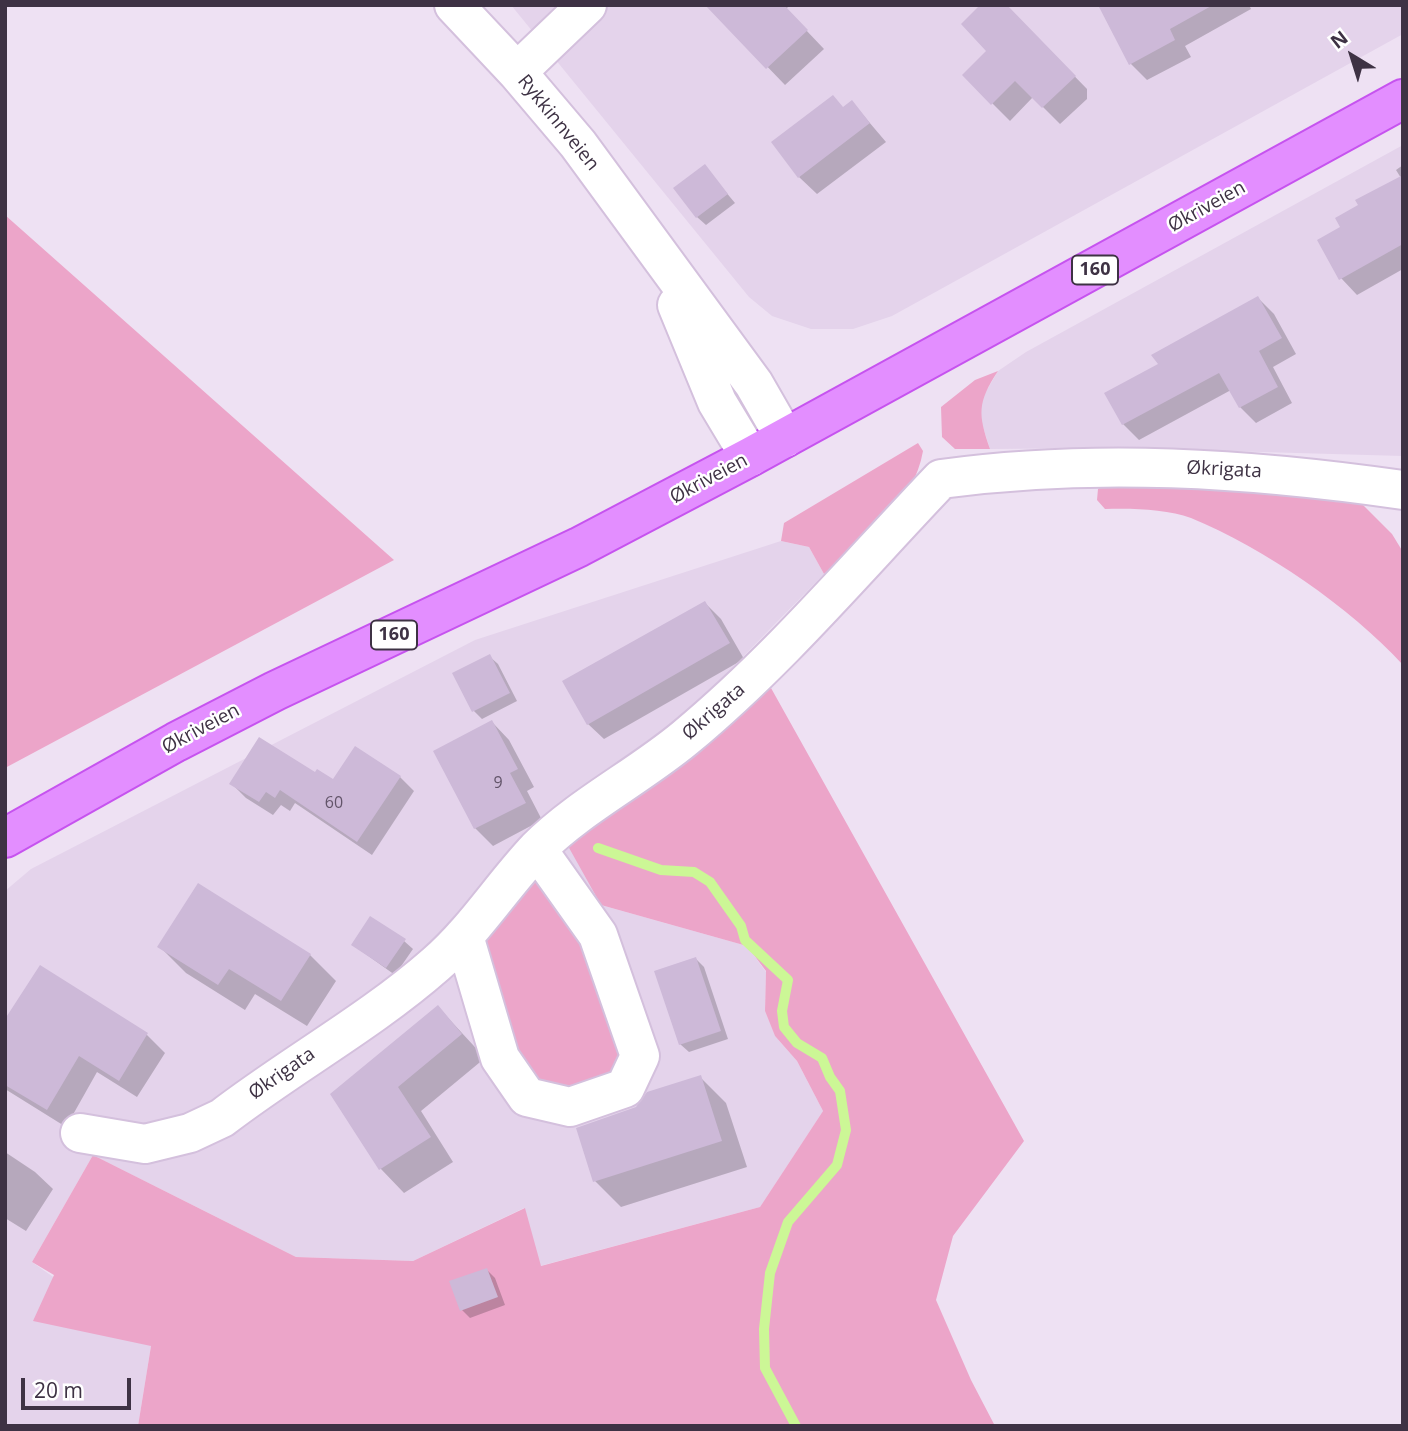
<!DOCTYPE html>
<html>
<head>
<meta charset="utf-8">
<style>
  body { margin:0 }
  #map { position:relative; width:1408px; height:1431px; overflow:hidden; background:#eee1f3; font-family:"Open Sans",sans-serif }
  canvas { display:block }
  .frame { position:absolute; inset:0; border:7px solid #3e3244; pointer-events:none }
  .north { position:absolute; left:1317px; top:21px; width:70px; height:70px; -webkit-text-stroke:5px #fff; paint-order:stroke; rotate:322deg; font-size:19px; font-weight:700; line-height:28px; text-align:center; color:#3e3244 }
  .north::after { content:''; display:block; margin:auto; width:24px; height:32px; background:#3e3244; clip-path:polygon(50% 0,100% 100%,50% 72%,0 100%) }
  .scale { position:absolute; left:21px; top:1378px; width:110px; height:32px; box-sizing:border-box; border:4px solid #3e3244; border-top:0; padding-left:9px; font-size:21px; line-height:24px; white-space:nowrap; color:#3e3244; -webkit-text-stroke:5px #fff; paint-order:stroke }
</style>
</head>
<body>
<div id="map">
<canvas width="1408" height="1431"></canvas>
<div class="frame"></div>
<div class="north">N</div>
<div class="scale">20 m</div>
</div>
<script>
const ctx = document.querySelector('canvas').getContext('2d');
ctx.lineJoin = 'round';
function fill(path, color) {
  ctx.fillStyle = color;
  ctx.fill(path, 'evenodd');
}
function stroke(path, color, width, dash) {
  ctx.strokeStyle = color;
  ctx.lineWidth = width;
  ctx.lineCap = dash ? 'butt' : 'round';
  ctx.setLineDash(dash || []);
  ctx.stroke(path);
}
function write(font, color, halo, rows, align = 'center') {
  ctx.font = font + ' "Open Sans",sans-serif';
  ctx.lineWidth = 5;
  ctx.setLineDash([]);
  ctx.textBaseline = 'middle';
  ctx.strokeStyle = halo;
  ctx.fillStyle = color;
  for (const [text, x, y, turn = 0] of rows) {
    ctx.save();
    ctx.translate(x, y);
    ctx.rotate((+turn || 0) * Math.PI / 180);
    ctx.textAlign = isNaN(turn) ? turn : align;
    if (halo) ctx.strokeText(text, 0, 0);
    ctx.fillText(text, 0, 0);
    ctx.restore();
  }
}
const residential = new Path2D(`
  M511 5H1403V34L892 316 853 329H811L772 316 749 297Z
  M1403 145V456L1120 448 990 449 981 421V400L998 371 1026 352Z
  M781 541 809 547 824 574 673 728 601 905 747 946 766 972 765 1011 775 1036 797 1061 823 1111 760 1207 540 1266 524 1208 413 1261 296 1257 93 1155 32 1262 151 1346 138 1426 5 1425V891L31 869 475 640Z`);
const green = new Path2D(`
  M5 215 394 560 5 768Z
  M998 371C977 403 978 414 990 449H955L942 437 941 407 975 380Z
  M918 443 923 451C914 503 866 546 824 574L809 547 781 541 784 523Z
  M1109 482 1238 484 1361 503 1392 534 1403 552V665C1350 607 1264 548 1191 518 1167 509 1131 508 1105 509L1097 500 1098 489Z
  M771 688 1024 1141 953 1236 936 1300 971 1380 995 1426H138L151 1346 33 1321 54 1275 32 1262 93 1155 296 1257 413 1261 525 1208 541 1266 760 1207 823 1111 797 1061 775 1036 765 1011 766 971 747 946 601 905 568 846 687 750Z
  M524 877H543L574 921 618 1022 623 1072 563 1097 521 1079 484 941Z`);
const shadow = new Path2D(`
  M708 5H790L786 9 824 49 785 85Z
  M980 5H1010L1007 7 1087 89V99L1060 124 1033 97 1010 121 964 75 989 51Z
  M1100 5H1249L1251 9 1185 46 1191 57 1147 80 1131 64Z
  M852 102 886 142 817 194 799 177 844 108Z
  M1403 165V269L1357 295 1341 278 1342 228 1401 178 1396 170Z
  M705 167 735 203 706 225 697 217Z
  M1258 298 1274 314 1296 354 1273 367 1292 403 1256 423 1240 407 1231 390 1139 440 1123 424 1160 365Z
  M705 603 721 619 744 659 604 739 588 724Z
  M489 656 498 664 517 701 482 719 473 710Z
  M492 722 509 740 534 787 527 791 542 820 493 846 475 828Z
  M315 775 333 782 400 777 414 791 372 855 295 803 290 811 281 805 273 815 246 798 232 784Z
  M404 941 413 949 395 975 353 945Z
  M160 947 310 955 336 981 307 1026 255 994 245 1010 186 973Z
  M696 959 704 967 728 1039 689 1052 680 1044Z
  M40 967 147 1035 165 1053 137 1097 97 1072 66 1127 5 1089V1023Z
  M438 1007 485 1058 421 1111 453 1162 404 1193 381 1169 333 1095Z
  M700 1077 726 1103 747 1167 621 1207 595 1181 635 1109Z
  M5 1152 35 1172 53 1189 26 1231 5 1218Z
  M487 1270 495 1278 505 1305 470 1318 462 1310Z`);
const stream = new Path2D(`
  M598 848 661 870 694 872 710 882 741 926 745 940 788 980 782 1011 784 1027 797 1043 822 1058 830 1077 840 1091 846 1130 837 1165 788 1222 770 1273 764 1329 765 1368 796 1426`);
const building = new Path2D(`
  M705 5H784L808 30 766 69Z
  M980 5H1007L1076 76 1042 108 1015 81 991 105 962 75 986 51 961 24Z
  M1098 5H1213L1170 29 1175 40 1129 65Z
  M833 95 843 107 852 100 870 123 798 178 771 142Z
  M705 164 728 194 696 218 673 188Z
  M1403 175V244L1339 280 1317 240 1340 227 1335 218 1358 205 1355 200Z
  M1258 296 1282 338 1259 351 1278 387 1239 408 1219 373 1122 425 1104 393 1158 364 1151 355Z
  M705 601 730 643 587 725 562 681Z
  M490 654 510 693 472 712 452 673Z
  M492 720 518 769 510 773 526 803 474 829 433 751Z
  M259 737 315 772 317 769 333 779 355 746 401 776 357 842 280 790 275 798 266 792 259 802 229 784Z
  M198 883 311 954 281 1001 229 969 218 985 157 947Z
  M370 916 406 939 386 968 351 945Z
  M696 957 721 1031 679 1045 654 971Z
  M40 965 148 1033 119 1081 79 1056 47 1110 5 1085V1019Z
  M438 1005 462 1034 398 1087 431 1137 379 1170 330 1094Z
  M701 1075 722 1141 593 1182 576 1128 636 1107 647 1092Z
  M487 1268 498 1297 460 1311 449 1281Z`);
const minor = new Path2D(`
  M454 5 517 72 578 144 754 384 785 438
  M517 72 587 5
  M677 305 717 402 750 457
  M464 936 500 1058 527 1097 570 1107 625 1088 640 1056 598 935 537 849
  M80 1133 145 1144 190 1133 222 1118C291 1065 370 1022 436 964 475 930 502 886 537 849 580 806 638 777 685 738 779 660 857 567 941 479 1095 458 1249 468 1403 490`);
const major = new Path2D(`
  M5 838 176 742 275 691 579 547 750 457 1403 99`);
const numberNames = [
  ["9",498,783],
  ["60",334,803]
];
const shields = [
  [1095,270,46],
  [394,635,46]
];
const shieldNames = [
  ["160",1095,270],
  ["160",394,635]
];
const streetNames = [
  ["Rykkinnveien",558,123,51],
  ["Økriveien",1207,207,-29],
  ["Økrigata",1224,470,3],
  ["Økriveien",709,479,-28],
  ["Økrigata",714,712,-41],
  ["Økriveien",201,729,-28],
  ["Økrigata",282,1074,-35]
];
fill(residential, '#e4d3eb');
fill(green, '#eca5c9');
fill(shadow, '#0003');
stroke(stream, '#ccf796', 10);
fill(building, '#cdb9d8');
stroke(minor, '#d4c0dd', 42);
stroke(major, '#c653ef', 42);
stroke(minor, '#fff', 38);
stroke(major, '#e38eff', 38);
write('16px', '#625469', null, numberNames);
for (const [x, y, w] of shields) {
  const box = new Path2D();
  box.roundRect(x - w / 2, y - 14.5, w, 29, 5);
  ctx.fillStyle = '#fff';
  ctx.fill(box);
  stroke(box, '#3e3244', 2);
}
write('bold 18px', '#3e3244', null, shieldNames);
write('19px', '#3e3244', '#fff', streetNames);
</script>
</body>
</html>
